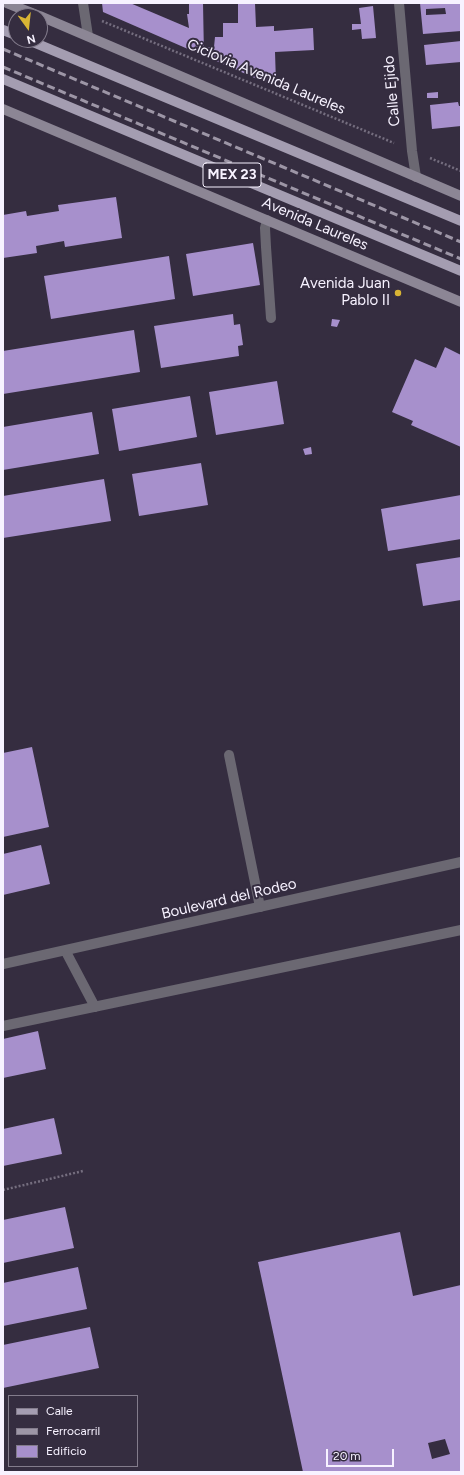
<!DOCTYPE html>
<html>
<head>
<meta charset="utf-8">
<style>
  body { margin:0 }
  #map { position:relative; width:464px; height:1475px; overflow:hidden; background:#352d40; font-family:Figtree,sans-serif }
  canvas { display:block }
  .frame { position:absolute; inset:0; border:4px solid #f7f2ff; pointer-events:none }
  .legend { position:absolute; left:8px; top:1395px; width:130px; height:72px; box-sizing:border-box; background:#352d40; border:1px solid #837c8c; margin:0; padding:5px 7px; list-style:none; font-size:12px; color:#f7f2ff }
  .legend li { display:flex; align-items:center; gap:8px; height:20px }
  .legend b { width:20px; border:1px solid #837c8c }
  .north { position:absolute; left:8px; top:8px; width:40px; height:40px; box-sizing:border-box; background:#352d40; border:1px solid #837c8c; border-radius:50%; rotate:165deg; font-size:11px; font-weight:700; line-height:16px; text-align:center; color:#f7f2ff }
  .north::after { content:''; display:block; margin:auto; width:14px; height:18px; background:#d8b434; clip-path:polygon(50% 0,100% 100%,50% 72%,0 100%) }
  .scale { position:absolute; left:326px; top:1449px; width:68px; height:18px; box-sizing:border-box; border:2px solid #f7f2ff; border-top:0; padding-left:5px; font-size:12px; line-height:14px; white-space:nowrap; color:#f7f2ff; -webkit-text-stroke:3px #352d40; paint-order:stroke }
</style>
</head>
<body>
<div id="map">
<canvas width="464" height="1475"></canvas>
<div class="frame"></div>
<ul class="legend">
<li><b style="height:5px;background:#a49db1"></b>Calle</li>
<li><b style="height:5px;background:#9d96a6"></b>Ferrocarril</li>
<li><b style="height:11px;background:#a790cc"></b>Edificio</li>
</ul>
<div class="north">N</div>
<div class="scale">20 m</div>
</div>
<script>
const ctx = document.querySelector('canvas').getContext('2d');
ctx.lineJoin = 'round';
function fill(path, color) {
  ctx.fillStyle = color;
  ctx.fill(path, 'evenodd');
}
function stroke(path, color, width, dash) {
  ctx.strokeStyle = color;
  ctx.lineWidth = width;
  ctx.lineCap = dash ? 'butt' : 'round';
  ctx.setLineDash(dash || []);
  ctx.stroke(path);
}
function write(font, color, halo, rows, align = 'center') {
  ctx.font = font + ' Figtree,sans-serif';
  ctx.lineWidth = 4;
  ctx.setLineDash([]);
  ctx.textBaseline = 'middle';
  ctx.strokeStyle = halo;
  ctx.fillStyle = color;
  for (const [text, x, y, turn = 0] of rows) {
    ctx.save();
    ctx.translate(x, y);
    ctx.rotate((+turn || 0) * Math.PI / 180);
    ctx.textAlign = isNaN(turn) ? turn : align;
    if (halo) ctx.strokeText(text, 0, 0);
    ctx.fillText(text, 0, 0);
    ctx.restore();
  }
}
const building = new Path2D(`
  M102 3H130L189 28 187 14H189V3H203L204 56 103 12Z
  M238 3H255L256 27 274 26V31L313 28 314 50 275 52 276 83 264 82 207 57V47H214L215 37H223V23H238Z
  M420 3H461V31L423 34ZM445 8 446 14 426 15V9Z
  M373 6 376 38 362 39 361 29 352 30V24H361L359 8Z
  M461 41V62L426 65 424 45Z
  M438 92V98H427V93Z
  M458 102 459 106H461V126L432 129 430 105Z
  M116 197 122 238 65 247 64 241 36 246 37 253 3 258V215L26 211 27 216 59 211 58 205Z
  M253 243 260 285 193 296 186 254Z
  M169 256 175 299 51 319 44 276Z
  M233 314 234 325 240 324 243 345 238 346 239 356 161 368 154 326Z
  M332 319 340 320 337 327 331 326Z
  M134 330 140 372 3 394V351Z
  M445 347 461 355V447L411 425 413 421 392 412 415 359 436 368Z
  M277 381 284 424 216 435 209 392Z
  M190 396 197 437 119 451 112 409Z
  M92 412 99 454 3 470V427Z
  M311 447 312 454 305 455 303 449Z
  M201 463 208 505 139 516 132 474Z
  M104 479 111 521 3 538V496Z
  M461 495V539L388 551 381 509Z
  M461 557V600L423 606 416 564Z
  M32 747 49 827 3 837V753Z
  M41 845 50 884 3 895V854Z
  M38 1031 46 1069 3 1078V1039Z
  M54 1118 62 1154 3 1166V1129Z
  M65 1207 74 1248 3 1263V1220Z
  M400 1232 413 1296 461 1285V1472H303L258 1262ZM445 1439 450 1454 432 1459 428 1443Z
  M78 1267 87 1309 3 1326V1283Z
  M90 1327 99 1368 3 1388V1345Z`);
const path = new Path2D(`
  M102 21 394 143
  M430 158 461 171
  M3 1190 83 1171`);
const service = new Path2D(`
  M267 220 265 228 266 247 271 318
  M229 755 260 907`);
const minor = new Path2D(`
  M83 3 88 36
  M399 3 412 151 416 177`);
const tertiary = new Path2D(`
  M65 950 95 1007
  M3 964 461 862
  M3 1026 461 930`);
const secondary = new Path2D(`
  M7 3 39 16
  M40 16 461 196
  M3 109 461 302`);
const primary = new Path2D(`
  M3 30 16 35
  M28 40 461 221
  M3 79 461 271`);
const rail = new Path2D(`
  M3 49 461 242
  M3 67 461 259`);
const markers = [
  [398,293,4,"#d8b434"]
];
const shields = [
  [232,175,58]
];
const shieldNames = [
  ["MEX 23",232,175]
];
const streetNames = [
  ["Ciclovia Avenida Laureles",266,77,23],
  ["Calle Ejido",392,91,-95],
  ["Avenida Laureles",315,224,23],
  ["Boulevard del Rodeo",229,899,-13]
];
const poiNames = [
  ["Avenida Juan",390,284],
  ["Pablo II",390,301]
];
fill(building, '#a790cc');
stroke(path, '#756e7f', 2.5, [2, 2]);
stroke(service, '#6b6872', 10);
stroke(minor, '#6b6872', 10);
stroke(tertiary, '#6b6872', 10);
stroke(secondary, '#8c8695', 10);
stroke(primary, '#a49db1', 10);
stroke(rail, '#9d96a6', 3, [8, 4]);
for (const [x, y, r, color] of markers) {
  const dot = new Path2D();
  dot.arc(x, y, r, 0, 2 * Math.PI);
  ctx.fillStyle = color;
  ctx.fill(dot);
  stroke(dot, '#352d40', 1.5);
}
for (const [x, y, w] of shields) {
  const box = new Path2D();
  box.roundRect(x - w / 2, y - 12, w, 24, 3);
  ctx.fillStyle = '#352d40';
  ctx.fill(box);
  stroke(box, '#f7f2ff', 1);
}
write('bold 14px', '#f7f2ff', null, shieldNames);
write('15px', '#f7f2ff', '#352d40', streetNames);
write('15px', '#f7f2ff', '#352d40', poiNames, 'right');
</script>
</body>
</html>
